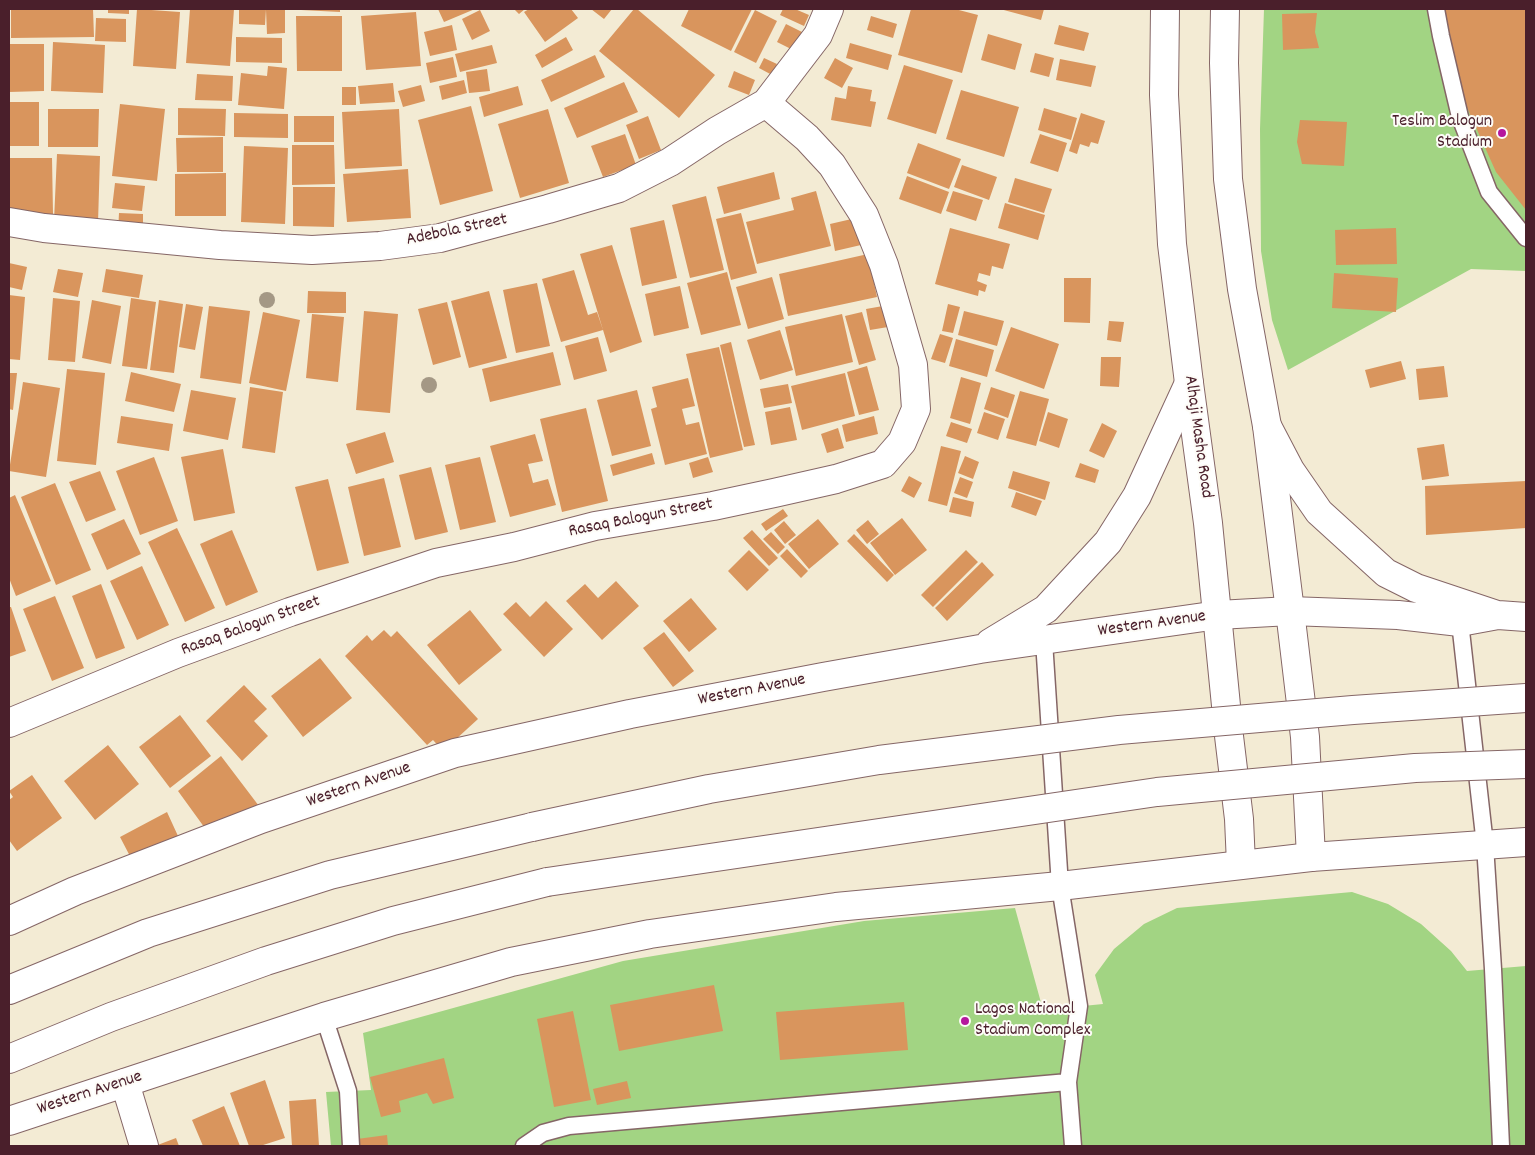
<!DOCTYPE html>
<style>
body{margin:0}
#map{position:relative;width:1535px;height:1155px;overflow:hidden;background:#f3ebd4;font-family:Dekko,sans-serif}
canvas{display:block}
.frame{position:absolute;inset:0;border:10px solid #4a1f2b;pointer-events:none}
</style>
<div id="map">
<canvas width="1535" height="1155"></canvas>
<div class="frame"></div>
</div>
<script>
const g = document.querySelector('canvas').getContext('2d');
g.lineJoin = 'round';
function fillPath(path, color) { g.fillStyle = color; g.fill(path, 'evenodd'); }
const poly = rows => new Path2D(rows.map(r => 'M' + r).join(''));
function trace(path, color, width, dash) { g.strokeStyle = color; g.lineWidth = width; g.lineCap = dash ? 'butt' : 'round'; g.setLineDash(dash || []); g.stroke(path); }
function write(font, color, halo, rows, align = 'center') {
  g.font = font + ' Dekko,sans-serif'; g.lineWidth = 4; g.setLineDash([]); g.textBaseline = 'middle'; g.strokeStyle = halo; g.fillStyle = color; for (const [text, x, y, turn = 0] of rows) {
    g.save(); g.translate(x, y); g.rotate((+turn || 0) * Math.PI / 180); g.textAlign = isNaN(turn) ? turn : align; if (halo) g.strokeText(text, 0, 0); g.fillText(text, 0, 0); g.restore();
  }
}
const green = poly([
 [1264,9,1526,9,1526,271,1471,269,1288,370,1272,320,1261,251,1260,129],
 [1352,892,1388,904,1421,924,1451,951,1467,971,1526,966,1526,1146,331,1146,326,1092,371,1090,363,1033,623,961,864,921,1015,908,1043,1010,1103,1004,1095,975,1114,949,1144,924,1177,908]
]);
const building = poly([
 [11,9,93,9,94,37,11,38],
 [108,9,129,9,129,14,108,13],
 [137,9,180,12,176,69,133,66],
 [190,9,234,9,230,66,186,63],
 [239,9,266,9,265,25,239,24],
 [301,9,340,9,340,12,301,10],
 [438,9,475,9,444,22],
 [514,9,525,9,519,14],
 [529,9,571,9,578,18,545,42,524,12],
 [591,9,612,9,604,19],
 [634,9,637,9,715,75,679,118,599,51],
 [689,9,752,9,731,51,681,26],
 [783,9,795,9,809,15,804,26,780,15],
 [911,9,955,9,978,15,962,73,898,55],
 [1000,9,1044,9,1041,20],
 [1443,9,1526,9,1526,210,1496,172,1461,94],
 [266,10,285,10,285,33,267,34],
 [480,10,490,31,472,40,462,19],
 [755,10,777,21,756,63,734,52],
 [416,12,421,66,366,70,361,16],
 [1317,13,1315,32,1319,48,1283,50,1282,14],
 [296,16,342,16,342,71,297,71],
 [871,16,897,24,893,38,867,30],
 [96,18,126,19,126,42,95,41],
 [786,24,804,33,795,51,777,42],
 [452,25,457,50,430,56,424,32],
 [1059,25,1089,33,1084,51,1054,44],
 [988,34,1022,44,1015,70,981,60],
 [236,37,282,38,282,63,236,62],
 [566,37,573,50,542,68,535,55],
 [53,42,105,45,103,93,51,91],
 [850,43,892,55,888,70,846,58],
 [9,44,44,44,44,91,9,92],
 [492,45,497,63,460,72,455,54],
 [1035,53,1054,58,1049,77,1030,72],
 [595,55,605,77,551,102,541,80],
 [453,57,457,77,430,83,426,63],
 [764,58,777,64,772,75,759,68],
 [835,58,853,68,842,88,824,78],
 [1060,59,1096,66,1091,87,1056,80],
 [904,65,953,80,936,134,887,119],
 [268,66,287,68,284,109,238,105,241,73,267,76],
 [487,69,490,91,469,93,466,72],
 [734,71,755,80,749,95,728,87],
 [197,74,233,76,232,101,195,100],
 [464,80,467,93,442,100,439,86],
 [624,82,638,112,577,138,564,108],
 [393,83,395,102,360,104,358,86],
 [421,85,425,101,403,107,398,91],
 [518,86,523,105,484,117,479,97],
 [848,86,872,90,870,101,876,102,871,127,831,120,835,97,846,99],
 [342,87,356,87,356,105,342,105],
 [961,90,1019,107,1004,157,946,139],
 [9,102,39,102,39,146,9,146],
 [120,104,165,109,157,181,112,176],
 [471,106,493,191,440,205,418,120],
 [178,108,226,109,225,136,178,135],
 [1044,108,1077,118,1071,140,1038,130],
 [48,109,99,109,98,147,48,147],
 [399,109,402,166,345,169,342,112],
 [548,109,569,183,520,198,498,124],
 [234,113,288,114,288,138,234,137],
 [1081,113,1105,121,1098,144,1091,142,1089,147,1080,144,1077,154,1069,151],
 [294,116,334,116,334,142,294,142],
 [648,116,661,150,639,159,626,125],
 [1300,120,1347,122,1344,166,1302,164,1297,142],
 [625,134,636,165,603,177,591,146],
 [1040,134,1067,143,1058,172,1030,163],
 [223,137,223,172,177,172,176,138],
 [918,143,961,159,949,189,907,173],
 [292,145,334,145,335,184,292,185],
 [244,146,288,148,285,224,241,222],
 [57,154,100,156,98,223,54,221],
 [9,158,52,158,53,214,9,214],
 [962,165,997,177,989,200,954,187],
 [408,169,411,218,347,222,343,174],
 [774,172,780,199,724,214,717,187],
 [226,173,226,216,175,216,175,174],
 [907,176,949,192,941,214,899,199],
 [1015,178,1052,189,1044,213,1008,202],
 [115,183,145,186,142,211,112,208],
 [293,187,335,187,334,227,293,226],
 [816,191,831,246,757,264,746,222,794,210,791,198],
 [953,191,983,200,976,221,946,211],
 [706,196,724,270,690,278,672,205],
 [1005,203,1045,215,1038,240,998,228],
 [119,213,143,214,143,232,118,232],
 [741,213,757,273,731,280,716,219],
 [856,218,861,245,835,251,830,224],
 [664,220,677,278,642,286,630,228],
 [950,228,1010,244,1003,269,992,266,990,276,979,273,977,281,987,285,985,292,979,290,978,296,935,284],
 [1396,228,1397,264,1336,265,1335,230],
 [612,245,642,342,610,353,580,254],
 [868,254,877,297,788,316,779,274],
 [9,263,27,267,22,290,9,287],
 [58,269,83,273,78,297,53,292],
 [106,269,143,275,139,298,102,292],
 [574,270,588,315,597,312,603,330,561,342,542,279],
 [727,272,741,325,701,335,687,283],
 [1334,273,1398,278,1396,312,1332,308],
 [772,277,784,319,748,329,736,287],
 [1064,278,1091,278,1090,323,1064,322],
 [537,283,550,346,516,353,503,290],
 [680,286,689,328,654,336,645,294],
 [308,291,346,292,346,313,307,313],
 [489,291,507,358,469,368,451,301],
 [9,295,25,297,20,360,9,359],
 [53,298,80,301,75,362,48,360],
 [131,298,156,302,147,369,122,366],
 [92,300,121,306,111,364,82,358],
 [159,300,183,304,174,373,150,370],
 [447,302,461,357,433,365,418,309],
 [186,304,203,307,195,350,179,347],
 [948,304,960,307,953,333,942,331],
 [209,306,250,311,241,384,200,378],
 [883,306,888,327,870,330,866,309],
 [364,311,398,314,390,413,356,410],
 [964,311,1004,321,997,346,958,335],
 [263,312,300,320,286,391,249,383],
 [862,312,876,360,859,365,845,316],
 [312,314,344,317,338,382,306,378],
 [842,314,853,362,796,376,785,327],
 [1109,321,1124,322,1121,342,1107,340],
 [1011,327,1059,344,1044,389,995,371],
 [780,330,793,370,760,380,747,340],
 [940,334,953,338,945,363,931,359],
 [598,337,607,371,574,380,565,346],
 [956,339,994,350,987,377,949,366],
 [731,342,755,445,744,447,720,345],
 [719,347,743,450,710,458,686,354],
 [553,352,561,385,490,402,482,369],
 [1101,357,1121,357,1119,387,1100,386],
 [1401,361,1406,379,1370,388,1365,370],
 [867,366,879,410,859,415,847,372],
 [1444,366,1448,397,1419,400,1416,369],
 [67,369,105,373,96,465,57,461],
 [131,372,181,384,174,412,125,401],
 [9,373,17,373,13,410,9,409],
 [845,373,855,416,802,430,791,386],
 [961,377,981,383,970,424,950,418],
 [688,378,695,406,682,409,686,425,699,422,707,454,665,465,651,409,657,407,652,387],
 [23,382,60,388,46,477,9,471],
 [788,384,792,403,764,408,760,389],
 [250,387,283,392,275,453,242,448],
 [991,387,1015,395,1008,418,984,409],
 [191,390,236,398,228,440,183,431],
 [637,390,651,446,612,456,597,400],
 [1020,391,1049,399,1036,446,1006,438],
 [790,407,797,440,771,445,765,412],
 [586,408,608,501,562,512,540,419],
 [984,412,1005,419,998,440,977,433],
 [1048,412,1068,419,1059,448,1039,441],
 [121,416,173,424,169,451,117,443],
 [874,416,878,434,846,442,842,425],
 [951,422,972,429,967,443,946,436],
 [1102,423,1117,431,1104,458,1089,451],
 [838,428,844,448,827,453,821,434],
 [385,432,394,462,356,474,346,444],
 [535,434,543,461,528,464,533,483,548,479,556,505,510,517,490,446],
 [1444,444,1449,476,1422,480,1417,448],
 [941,446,961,451,947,506,928,501],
 [223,449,235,513,194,521,181,457],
 [652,453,655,464,613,476,610,465],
 [965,456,979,462,973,479,958,473],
 [154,457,178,521,140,535,116,471],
 [480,457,496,522,460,530,445,465],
 [708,457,713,472,693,478,689,463],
 [1080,463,1099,470,1095,483,1075,477],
 [431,467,448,532,415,540,399,475],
 [100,471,116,510,86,522,69,482],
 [1013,471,1050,482,1045,500,1008,488],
 [909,476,922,483,914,498,901,491],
 [960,477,973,482,967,498,954,493],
 [384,478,401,547,364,556,348,487],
 [328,479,349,563,317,571,295,487],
 [1526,481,1526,528,1426,535,1425,486],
 [55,483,91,570,56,585,21,497],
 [1016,492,1042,501,1036,516,1011,507],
 [15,495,51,581,16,596,9,578,9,498],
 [953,497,974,502,971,517,949,512],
 [783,509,788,516,766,531,761,524],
 [902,518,927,550,895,575,870,543],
 [124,519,141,554,107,570,91,534],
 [818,519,839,544,809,569,788,544],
 [868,520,879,534,867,544,856,530],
 [784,521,796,535,785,544,774,530],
 [177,528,215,608,185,622,148,542],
 [232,530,258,592,226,606,200,544],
 [752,530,778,558,769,566,743,538],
 [771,532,785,547,778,554,763,539],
 [854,534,894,575,887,582,847,541],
 [787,549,808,571,801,578,780,556],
 [749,550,769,570,747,591,728,571],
 [966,550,978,562,933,607,921,595],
 [982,562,994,575,947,621,935,608],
 [142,566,169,625,137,640,110,581],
 [616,581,639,606,602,640,566,601,585,584,598,598],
 [101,584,125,648,96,659,72,596],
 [55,596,84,668,52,681,23,609],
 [691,598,717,629,689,652,663,621],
 [546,601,573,629,544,657,503,614,516,602,530,617],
 [9,607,11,607,26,651,9,657],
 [470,610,502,650,459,685,427,645],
 [384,630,391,637,397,631,478,719,443,751,433,740,427,745,345,656,367,635,372,641],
 [664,632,694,671,673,687,643,648],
 [320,658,352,698,303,737,271,696],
 [244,685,267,709,254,721,268,736,242,761,206,721],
 [180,715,211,756,170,788,139,747],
 [108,745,139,784,95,820,64,781],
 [221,756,262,810,207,831,178,791],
 [32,775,62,818,17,851,9,840,9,800,13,797,9,791],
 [167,812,178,836,132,860,120,837],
 [714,985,723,1031,619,1051,610,1005],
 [904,1002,908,1050,780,1060,776,1012],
 [573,1011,591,1100,554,1107,537,1019],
 [444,1058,454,1098,433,1104,427,1093,399,1101,401,1112,381,1117,370,1077],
 [265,1080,285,1138,260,1146,249,1146,230,1093],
 [627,1081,631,1098,597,1105,593,1089],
 [316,1099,319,1146,292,1146,289,1101],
 [224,1106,240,1146,203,1146,192,1120],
 [387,1135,388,1146,358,1146,357,1139],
 [176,1138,179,1146,155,1146]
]);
const lane = poly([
 [1436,9,1441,36,1460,117,1489,192,1526,238],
 [1460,622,1485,845,1493,969,1501,1146],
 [1044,641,1060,886,1079,1006,1068,1082,1073,1146],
 [324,1017,348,1091,351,1146],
 [524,1146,543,1133,569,1126,1068,1082]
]);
const street = poly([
 [9,222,44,228,220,245,312,250,380,246,440,238,548,209,619,188,670,162,717,131,766,103,818,35,829,9],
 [9,723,178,653,290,612,436,563,514,547,595,526,713,506,774,493,836,479,883,464,902,442,916,409,913,365,884,265,864,215,832,165,807,138,766,103],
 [125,1083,144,1146]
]);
const secondary = poly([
 [1165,9,1164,95,1172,244,1189,383,1208,523,1229,736,1239,819,1241,864],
 [1225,9,1224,63,1228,179,1242,289,1267,426,1290,611,1305,737,1311,857]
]);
const primary = poly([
 [1267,426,1290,470,1319,512,1386,573,1416,588,1497,615],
 [990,643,1046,609,1108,542,1137,496,1189,383],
 [9,921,75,891,261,819,455,753,630,714,823,677,980,649,1218,615,1290,611,1398,615,1460,622,1498,615,1526,617],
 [9,1121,324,1017,511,962,650,934,836,907,1060,886,1311,857,1526,842]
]);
const highway = poly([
 [9,990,148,933,330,875,532,827],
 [9,1059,111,1017,266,961,393,921,547,882]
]);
const highwayBridge = poly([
 [532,827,709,789,879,760,1119,730,1353,710,1526,698],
 [547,882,1157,792,1415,768,1526,764]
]);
const trees = [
 [267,300],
 [429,385]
];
const markers = [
 [1502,133,5,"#b5179e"],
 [965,1021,5,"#b5179e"]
];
const poiNames = [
 ["Teslim Balogun",1492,123],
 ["Stadium",1492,144],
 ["Lagos National",975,1011,"left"],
 ["Stadium Complex",975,1032,"left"]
];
const streetNames = [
 ["Adebola Street",457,231,-12],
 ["Alhaji Masha Road",1197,437,82],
 ["Rasaq Balogun Street",641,519,-11],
 ["Western Avenue",1152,625,-8],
 ["Rasaq Balogun Street",251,627,-20],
 ["Western Avenue",752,691,-11],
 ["Western Avenue",359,786,-19],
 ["Western Avenue",90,1094,-18]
];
fillPath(green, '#a2d483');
fillPath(building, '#d9955d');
trace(lane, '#856666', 19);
trace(street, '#856666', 30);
trace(secondary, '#856666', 30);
trace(primary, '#856666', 30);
trace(highway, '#856666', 30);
trace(lane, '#fff', 16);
trace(street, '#fff', 28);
trace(secondary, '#fff', 28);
trace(primary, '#fff', 28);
trace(highway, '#fff', 28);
trace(highwayBridge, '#856666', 30, []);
trace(highwayBridge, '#fff', 28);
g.fillStyle = '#a49885';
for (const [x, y] of trees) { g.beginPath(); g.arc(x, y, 8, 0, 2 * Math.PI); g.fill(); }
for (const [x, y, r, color] of markers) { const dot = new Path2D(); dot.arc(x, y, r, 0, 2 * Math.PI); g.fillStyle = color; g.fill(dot); trace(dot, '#fdfcf7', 2); }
write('18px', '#4a1f2b', '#fdfcf7', poiNames, 'right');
write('18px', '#4a1f2b', '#fdfcf7', streetNames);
</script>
